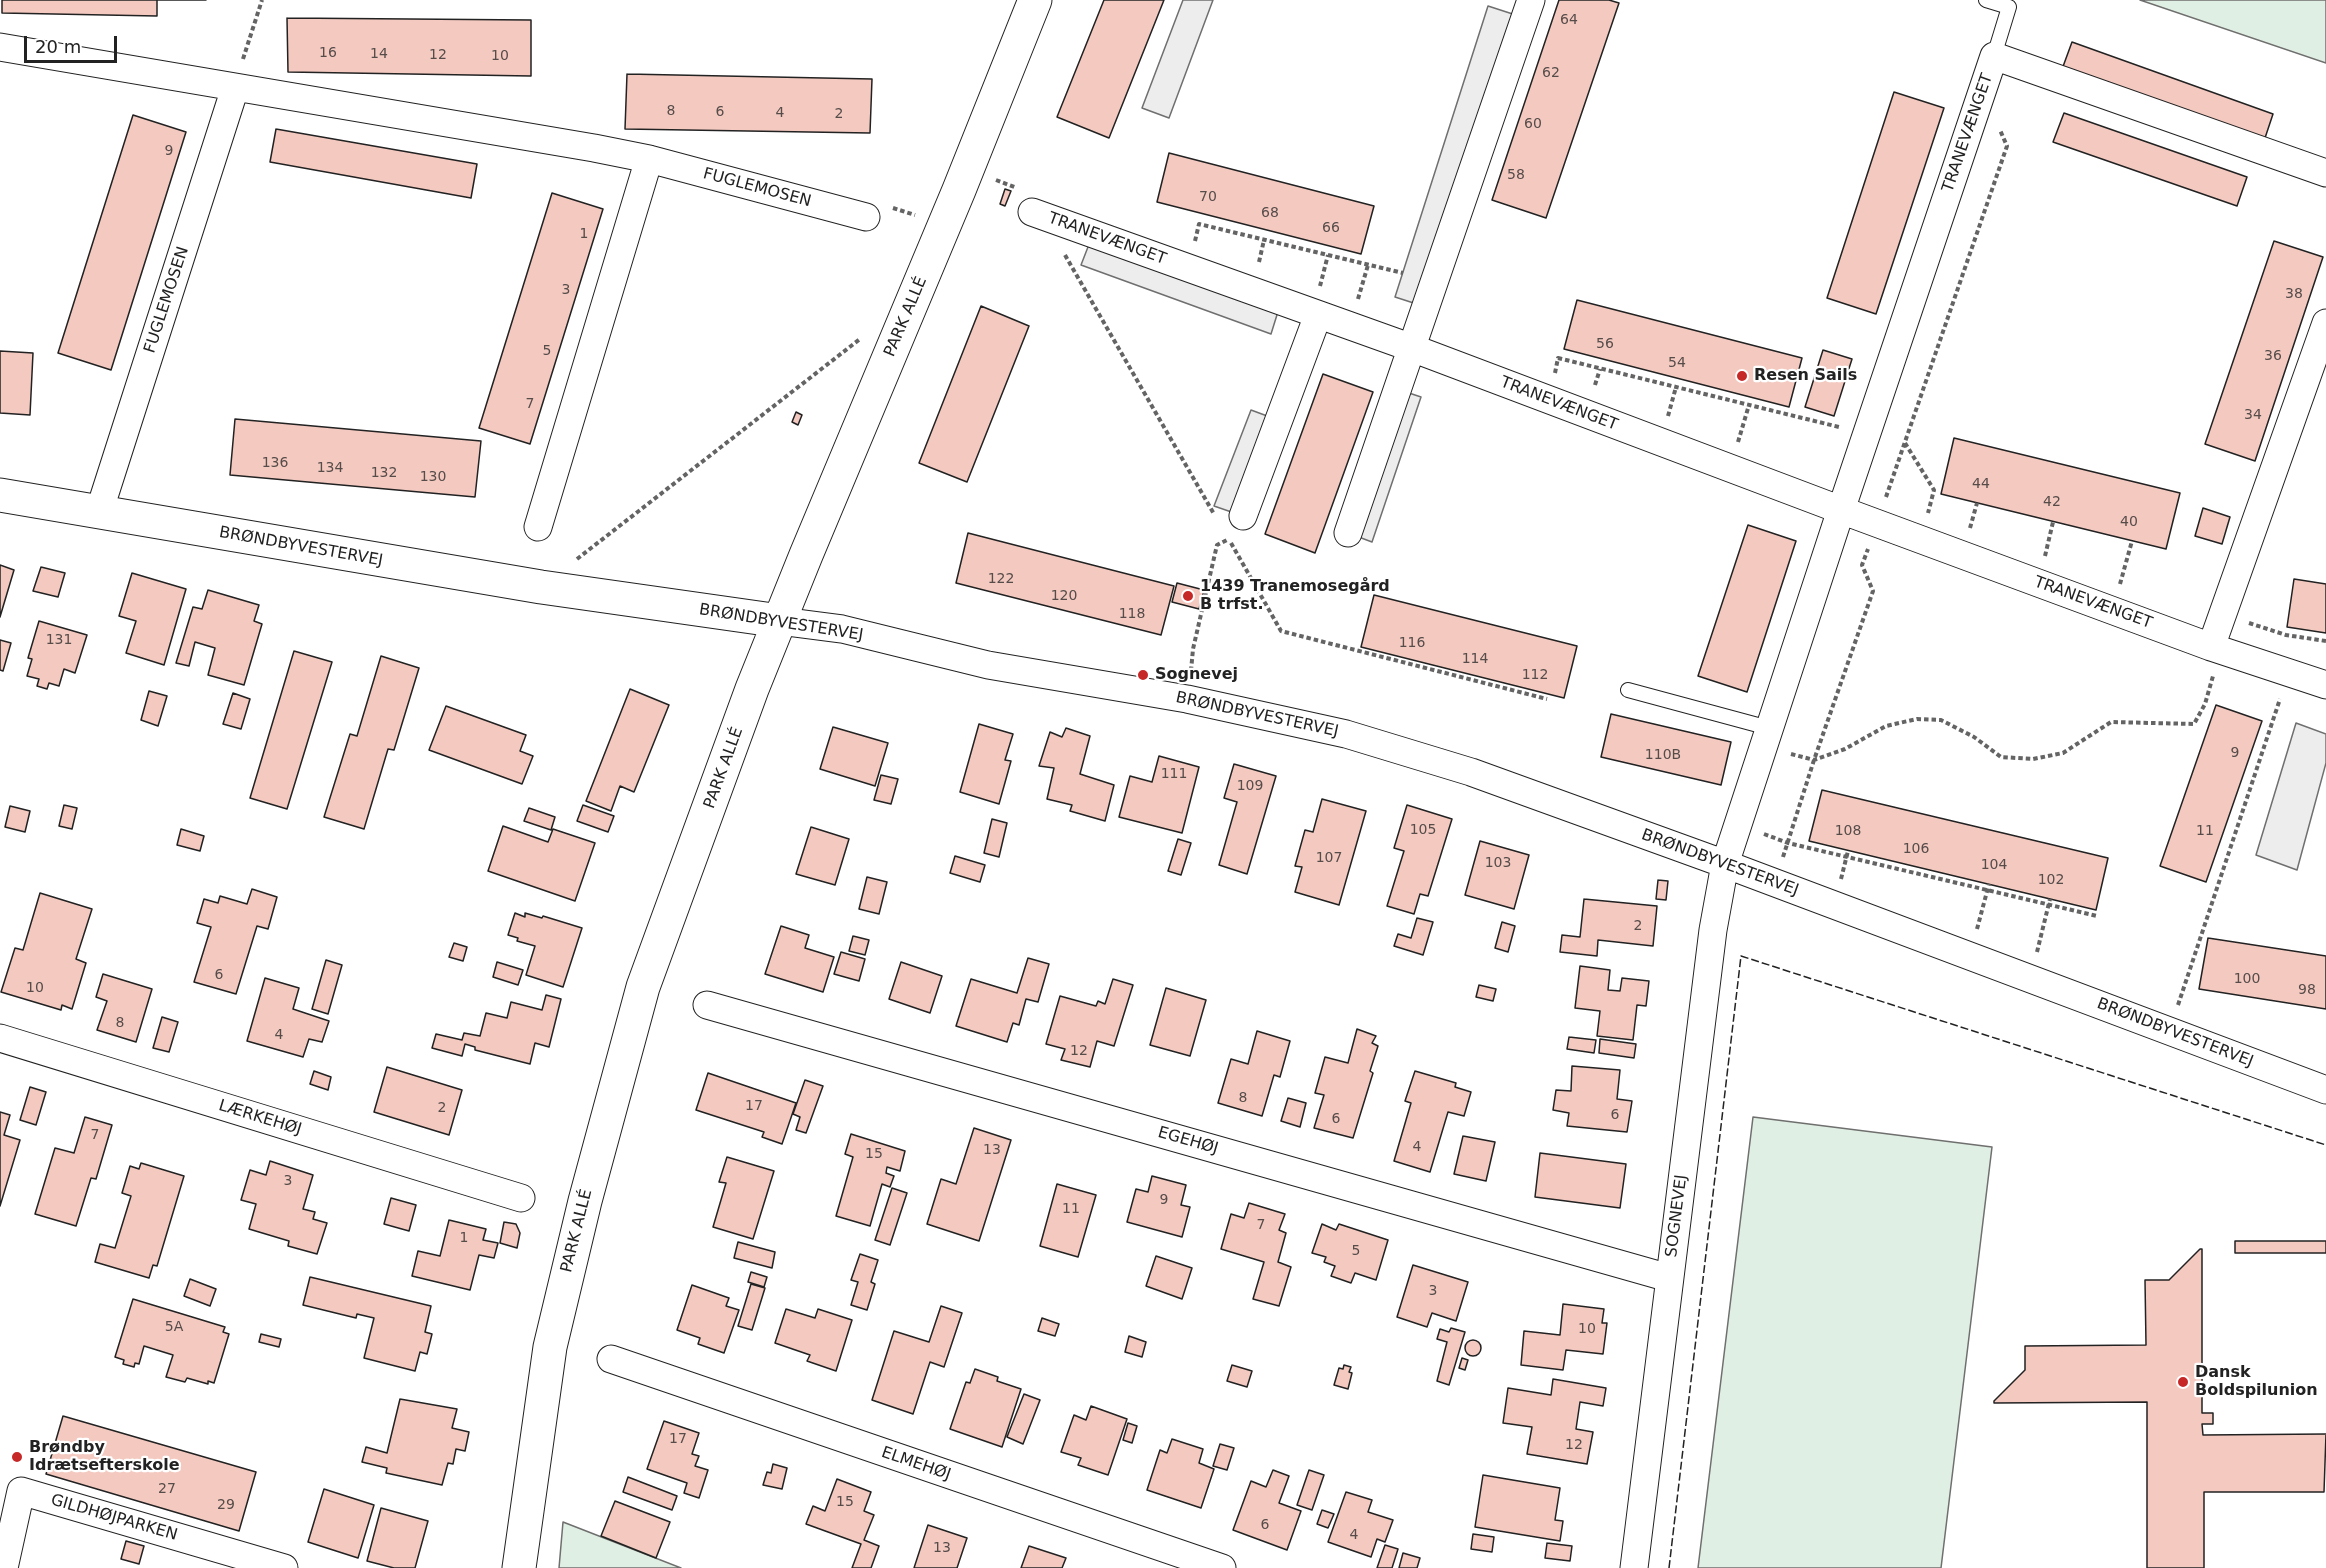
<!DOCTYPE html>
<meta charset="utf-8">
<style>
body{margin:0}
#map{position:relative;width:2326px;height:1568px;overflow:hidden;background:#fff;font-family:"DejaVu Sans",sans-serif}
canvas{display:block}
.scale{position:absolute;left:24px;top:36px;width:93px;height:27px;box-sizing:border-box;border:3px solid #222;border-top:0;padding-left:8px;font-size:18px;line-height:21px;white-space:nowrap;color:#222;-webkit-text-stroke:4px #fff;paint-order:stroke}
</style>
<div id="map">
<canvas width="2326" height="1568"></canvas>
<div class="scale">20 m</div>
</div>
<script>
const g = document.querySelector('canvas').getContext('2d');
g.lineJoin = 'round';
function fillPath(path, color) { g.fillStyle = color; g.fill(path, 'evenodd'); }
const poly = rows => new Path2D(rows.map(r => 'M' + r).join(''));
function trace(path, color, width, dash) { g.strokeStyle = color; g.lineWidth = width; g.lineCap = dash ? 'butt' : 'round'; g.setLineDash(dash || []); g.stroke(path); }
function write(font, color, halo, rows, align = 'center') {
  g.font = font + ' "DejaVu Sans",sans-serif'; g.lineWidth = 4.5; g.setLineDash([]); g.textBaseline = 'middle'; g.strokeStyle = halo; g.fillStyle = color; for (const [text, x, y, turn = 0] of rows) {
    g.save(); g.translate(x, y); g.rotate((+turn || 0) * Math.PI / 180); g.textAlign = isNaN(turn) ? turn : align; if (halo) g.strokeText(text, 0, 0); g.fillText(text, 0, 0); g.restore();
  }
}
const green = poly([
 [2140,0,2326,0,2326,63,2140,0],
 [1753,1117,1992,1147,1941,1568,1698,1568,1753,1117],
 [563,1522,681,1568,559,1568,563,1522]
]);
const parking = poly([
 [1183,0,1213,0,1169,118,1142,108,1183,0],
 [1488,6,1525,18,1426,307,1395,297,1488,6],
 [1093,234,1281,302,1271,334,1081,265,1093,234],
 [1397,389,1421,397,1372,542,1348,533,1397,389],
 [1251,410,1278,420,1243,516,1214,506,1251,410],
 [2296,723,2326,734,2326,763,2297,870,2256,855,2296,723]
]);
const building = poly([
 [2,0,206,0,157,0,157,16,2,13,2,0],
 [1104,0,1164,0,1109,138,1057,117,1104,0],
 [1559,0,1609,0,1619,3,1546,218,1492,200,1559,0],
 [287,18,531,20,531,76,288,72,287,18],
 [2072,42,2273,114,2263,144,2061,72,2072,42],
 [627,74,872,79,870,133,625,129,627,74],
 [1894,92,1944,108,1876,314,1827,298,1894,92],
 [2064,113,2247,177,2237,206,2053,142,2064,113],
 [133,115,186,132,111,370,58,353,133,115],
 [276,129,477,164,471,198,270,162,276,129],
 [1169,153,1374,206,1361,254,1157,202,1169,153],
 [1005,189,1011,191,1005,206,1000,204,1005,189],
 [552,193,603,209,530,444,479,428,552,193],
 [2274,241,2323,257,2255,461,2205,444,2274,241],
 [1577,300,1802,358,1789,407,1564,349,1577,300],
 [981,306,1029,326,967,482,919,463,981,306],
 [1823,350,1852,359,1834,416,1805,407,1823,350],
 [0,351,33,353,30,415,0,413,0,351],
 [1323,374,1373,392,1315,553,1265,534,1323,374],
 [796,412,802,415,798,425,792,422,796,412],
 [235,419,481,441,475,497,230,475,235,419],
 [1954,438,2180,493,2166,549,1941,494,1954,438],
 [2203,508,2230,517,2222,544,2195,536,2203,508],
 [1748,525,1796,541,1747,692,1698,676,1748,525],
 [968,533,1174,586,1161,635,956,583,968,533],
 [0,565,14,570,0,617,0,565],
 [41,567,65,573,58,597,33,591,41,567],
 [132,573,186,589,164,665,126,653,136,621,119,616,132,573],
 [2294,579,2326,584,2326,633,2287,627,2294,579],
 [1177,583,1204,590,1199,609,1172,602,1177,583],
 [208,590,259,605,254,621,262,624,244,685,208,675,215,648,195,642,189,666,176,663,193,607,202,609,208,590],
 [1374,595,1577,646,1564,698,1361,647,1374,595],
 [39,621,87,635,75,673,64,669,59,686,49,683,47,689,37,686,39,679,27,676,32,659,28,658,39,621],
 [0,640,11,643,3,671,0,670,0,640],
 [294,651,332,662,287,809,250,798,294,651],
 [381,656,419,668,394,750,388,749,364,829,324,817,350,734,357,736,381,656],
 [630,689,669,705,634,792,620,786,611,811,586,801,630,689],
 [149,691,167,696,158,726,141,720,149,691],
 [233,693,250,699,241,729,223,724,233,693],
 [2216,705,2262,721,2206,882,2160,866,2216,705],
 [446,706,526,735,520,751,533,756,522,784,429,750,446,706],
 [1611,714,1731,742,1721,785,1601,757,1611,714],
 [979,724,1013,734,1005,760,1011,761,999,804,960,792,979,724],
 [833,727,888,743,875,786,820,769,833,727],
 [1066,728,1090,736,1080,774,1114,785,1105,821,1070,811,1072,805,1047,799,1054,768,1039,766,1050,732,1062,737,1066,728],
 [1159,756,1199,767,1182,833,1119,817,1130,776,1152,782,1159,756],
 [1234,764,1276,776,1247,874,1219,865,1237,802,1224,798,1234,764],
 [881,775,898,779,891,804,874,800,881,775],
 [1822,790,2108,858,2096,910,1809,841,1822,790],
 [1322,799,1366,811,1339,905,1295,892,1302,867,1295,866,1305,830,1313,832,1322,799],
 [64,805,77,808,72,829,59,826,64,805],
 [583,805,614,816,608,832,577,821,583,805],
 [1407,805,1452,819,1428,896,1420,894,1414,914,1387,906,1404,851,1394,848,1407,805],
 [10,806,30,811,25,832,5,827,10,806],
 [529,808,555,817,551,830,524,821,529,808],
 [992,819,1007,823,999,857,984,853,992,819],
 [503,826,548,842,553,829,595,843,575,901,488,871,503,826],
 [811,827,849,839,835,885,796,874,811,827],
 [181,829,204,836,200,851,177,845,181,829],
 [1178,839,1191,843,1181,875,1168,871,1178,839],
 [1480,841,1529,855,1514,909,1465,895,1480,841],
 [955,856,985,865,980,882,950,873,955,856],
 [867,877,887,882,879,914,859,909,867,877],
 [1658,880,1668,881,1666,900,1656,899,1658,880],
 [252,889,277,897,268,929,257,926,236,994,194,982,211,927,197,923,204,899,218,903,220,896,247,904,252,889],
 [40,893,92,909,76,959,86,963,72,1009,62,1005,61,1010,1,992,15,948,23,950,40,893],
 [1584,899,1657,906,1653,946,1598,940,1597,956,1560,952,1562,935,1580,937,1584,899],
 [515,913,525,917,525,913,542,918,543,916,582,928,563,987,526,975,535,946,517,941,518,938,508,935,515,913],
 [1417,918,1433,922,1423,955,1394,946,1398,934,1411,938,1417,918],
 [1502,922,1515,926,1508,952,1495,948,1502,922],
 [781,926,809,935,805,948,834,957,823,992,765,974,781,926],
 [853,936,869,940,865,955,849,951,853,936],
 [2208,938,2326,956,2326,1009,2199,989,2208,938],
 [454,943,467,947,463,961,449,957,454,943],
 [841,952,865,959,859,981,834,974,841,952],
 [1028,958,1049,964,1038,1002,1026,999,1019,1025,1013,1023,1007,1042,956,1026,971,979,1017,993,1028,958],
 [326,960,342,965,328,1014,312,1009,326,960],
 [497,962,523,970,518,985,493,977,497,962],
 [901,962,942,976,930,1013,889,999,901,962],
 [1580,966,1610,970,1608,990,1620,991,1622,978,1649,981,1646,1006,1637,1005,1633,1040,1597,1036,1600,1011,1575,1008,1580,966],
 [103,974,152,989,136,1042,97,1030,107,1001,96,997,103,974],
 [265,978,299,988,293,1009,329,1021,322,1042,309,1039,303,1057,247,1041,265,978],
 [1113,979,1133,985,1114,1046,1097,1041,1090,1067,1061,1060,1065,1049,1046,1044,1060,996,1096,1006,1098,1001,1105,1004,1113,979],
 [1479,985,1496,989,1493,1001,1476,997,1479,985],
 [1166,988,1206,1000,1190,1056,1150,1045,1166,988],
 [546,995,561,999,549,1047,535,1043,530,1064,475,1050,475,1047,465,1044,462,1056,432,1048,436,1034,462,1040,464,1033,480,1036,486,1013,507,1018,511,1002,542,1010,546,995],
 [162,1017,178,1022,169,1052,153,1048,162,1017],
 [1357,1029,1376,1036,1372,1043,1378,1046,1370,1071,1373,1073,1353,1138,1314,1128,1324,1095,1315,1093,1325,1057,1348,1063,1357,1029],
 [1257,1031,1290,1041,1280,1077,1274,1075,1262,1116,1218,1103,1231,1059,1248,1064,1257,1031],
 [1569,1037,1596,1040,1594,1053,1567,1049,1569,1037],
 [1600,1039,1636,1044,1634,1058,1599,1053,1600,1039],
 [1572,1066,1620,1070,1617,1099,1632,1101,1627,1132,1567,1126,1569,1113,1553,1110,1556,1090,1571,1091,1572,1066],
 [387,1067,462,1090,449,1135,374,1112,387,1067],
 [314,1071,331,1077,328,1090,310,1084,314,1071],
 [1415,1071,1456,1083,1455,1087,1471,1092,1464,1116,1448,1112,1430,1172,1394,1161,1411,1103,1405,1101,1415,1071],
 [708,1073,796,1103,782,1144,762,1137,764,1132,696,1110,708,1073],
 [805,1080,823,1086,806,1133,796,1130,800,1117,793,1114,805,1080],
 [30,1087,46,1092,36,1125,20,1120,30,1087],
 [1288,1098,1306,1103,1300,1127,1281,1121,1288,1098],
 [0,1112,10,1115,4,1135,20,1140,0,1206,0,1112],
 [85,1117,112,1125,96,1179,91,1178,76,1226,35,1214,55,1148,74,1153,85,1117],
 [974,1128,1011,1140,979,1241,927,1224,941,1179,956,1184,974,1128],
 [851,1134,905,1151,900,1171,887,1167,886,1173,894,1176,890,1187,882,1184,870,1226,836,1216,853,1157,845,1154,851,1134],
 [1463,1136,1495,1142,1486,1181,1454,1174,1463,1136],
 [1540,1153,1626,1164,1620,1208,1535,1197,1540,1153],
 [727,1157,774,1171,753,1239,713,1227,726,1183,719,1182,727,1157],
 [270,1161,313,1175,303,1209,315,1212,313,1219,327,1223,317,1254,288,1246,289,1241,249,1229,256,1204,241,1200,250,1170,266,1175,270,1161],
 [141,1163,184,1176,157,1266,153,1265,149,1278,95,1262,100,1244,115,1248,131,1196,122,1193,130,1166,139,1169,141,1163],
 [1152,1176,1186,1185,1181,1205,1190,1207,1182,1237,1127,1222,1136,1189,1148,1192,1152,1176],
 [1057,1184,1096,1195,1078,1257,1040,1246,1057,1184],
 [892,1188,907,1193,890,1245,875,1240,892,1188],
 [391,1198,416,1205,409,1231,384,1224,391,1198],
 [1249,1203,1285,1214,1279,1230,1286,1233,1278,1262,1291,1267,1279,1306,1253,1299,1264,1262,1221,1249,1231,1214,1244,1218,1249,1203],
 [449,1220,486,1229,483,1240,498,1243,494,1258,479,1255,470,1290,412,1276,418,1251,440,1256,449,1220],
 [504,1222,516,1224,520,1233,517,1248,500,1243,504,1222],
 [1322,1224,1336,1230,1339,1224,1388,1240,1376,1280,1355,1273,1351,1283,1331,1276,1335,1266,1324,1262,1326,1257,1312,1253,1322,1224],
 [2235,1241,2326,1241,2326,1253,2235,1253,2235,1241],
 [738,1242,775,1252,772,1268,734,1258,738,1242],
 [2200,1249,2202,1249,2202,1413,2213,1413,2213,1424,2202,1424,2203,1435,2326,1434,2324,1492,2204,1492,2204,1568,2147,1568,2147,1402,1994,1403,1994,1401,2025,1370,2025,1346,2146,1345,2145,1280,2169,1280,2200,1249],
 [860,1254,878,1260,871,1282,875,1284,867,1310,851,1305,858,1282,851,1280,860,1254],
 [1156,1256,1192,1268,1182,1299,1146,1286,1156,1256],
 [1413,1265,1468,1282,1456,1321,1432,1313,1427,1327,1397,1317,1413,1265],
 [751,1272,767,1277,764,1287,748,1282,751,1272],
 [310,1277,431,1306,425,1332,432,1334,427,1354,420,1352,415,1371,364,1358,374,1318,357,1314,356,1318,303,1305,310,1277],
 [190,1279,216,1289,210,1306,184,1296,190,1279],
 [751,1284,765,1288,752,1330,738,1326,751,1284],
 [692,1285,729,1298,726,1306,739,1310,724,1353,698,1344,700,1338,677,1330,692,1285],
 [133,1299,225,1327,223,1332,229,1334,214,1383,208,1381,208,1384,187,1378,185,1382,166,1377,173,1355,144,1346,139,1364,135,1363,134,1367,123,1364,124,1360,115,1357,133,1299],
 [1563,1304,1604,1309,1602,1323,1607,1323,1603,1354,1566,1350,1563,1370,1521,1365,1524,1331,1560,1335,1563,1304],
 [941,1306,962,1313,944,1367,930,1362,913,1414,872,1400,894,1331,929,1342,941,1306],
 [786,1309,815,1318,818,1309,852,1320,836,1371,807,1361,810,1355,775,1343,786,1309],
 [1042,1318,1059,1324,1055,1336,1038,1331,1042,1318],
 [1451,1328,1465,1332,1449,1385,1437,1381,1447,1342,1437,1339,1440,1329,1449,1332,1451,1328],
 [261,1334,281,1339,279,1347,259,1342,261,1334],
 [1129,1336,1146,1342,1142,1357,1125,1352,1129,1336],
 '1465 1348a8 8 0 1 1 16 0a8 8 0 1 1-16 0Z',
 [1462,1358,1468,1360,1465,1370,1459,1368,1462,1358],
 [1232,1365,1252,1371,1247,1387,1227,1381,1232,1365],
 [1344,1365,1351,1367,1349,1372,1352,1373,1348,1389,1334,1385,1339,1368,1343,1369,1344,1365],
 [975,1369,998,1377,997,1381,1021,1389,1002,1447,950,1429,966,1382,970,1383,975,1369],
 [1553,1379,1606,1388,1603,1406,1580,1402,1576,1429,1593,1432,1587,1464,1527,1454,1532,1427,1503,1423,1508,1388,1551,1395,1553,1379],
 [1024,1394,1040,1400,1023,1444,1007,1437,1024,1394],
 [400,1399,457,1409,452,1428,469,1432,465,1451,456,1449,453,1464,448,1463,442,1485,386,1473,387,1468,362,1462,366,1447,387,1453,400,1399],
 [1091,1406,1127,1419,1108,1475,1078,1465,1081,1458,1061,1452,1074,1415,1086,1420,1091,1406],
 [63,1416,256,1472,239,1531,46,1474,63,1416],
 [664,1421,699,1433,692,1454,699,1456,695,1466,708,1470,699,1498,684,1493,687,1483,647,1469,664,1421],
 [1128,1423,1137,1426,1132,1443,1123,1440,1128,1423],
 [1172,1439,1203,1449,1199,1463,1214,1469,1201,1508,1147,1490,1160,1450,1167,1453,1172,1439],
 [1220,1444,1234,1448,1227,1470,1213,1466,1220,1444],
 [773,1464,787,1468,782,1489,763,1485,767,1472,771,1473,773,1464],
 [1273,1470,1289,1476,1279,1503,1301,1511,1287,1550,1233,1530,1251,1481,1266,1487,1273,1470],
 [1309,1470,1324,1475,1312,1510,1297,1505,1309,1470],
 [1483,1475,1560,1488,1555,1520,1563,1521,1560,1541,1475,1527,1483,1475],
 [628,1477,677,1496,672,1510,623,1492,628,1477],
 [837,1479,871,1492,864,1511,874,1515,864,1540,879,1546,871,1568,852,1568,861,1544,806,1524,813,1506,825,1511,837,1479],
 [324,1489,374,1505,358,1558,308,1542,324,1489],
 [1346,1492,1372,1500,1368,1512,1393,1520,1385,1542,1377,1539,1371,1557,1328,1542,1346,1492],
 [615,1501,670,1522,656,1558,601,1536,615,1501],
 [381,1508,428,1521,415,1568,394,1568,367,1561,381,1508],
 [1322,1510,1334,1514,1328,1528,1317,1524,1322,1510],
 [928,1525,967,1538,957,1568,914,1568,928,1525],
 [1473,1534,1494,1537,1492,1552,1471,1549,1473,1534],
 [126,1541,144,1546,139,1564,121,1559,126,1541],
 [1547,1543,1572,1546,1570,1561,1545,1558,1547,1543],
 [1385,1545,1398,1549,1392,1568,1377,1568,1385,1545],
 [1029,1546,1066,1558,1062,1568,1021,1568,1029,1546],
 [1403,1553,1420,1558,1417,1568,1399,1568,1403,1553]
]);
const path = poly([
 [243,59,262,0],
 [996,180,1017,188],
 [893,208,915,215],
 [1195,241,1199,224,1403,273],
 [1065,255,1214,514],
 [1259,262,1264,240],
 [1320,286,1328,255],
 [1358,299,1368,265],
 [1555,373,1558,358,1839,427],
 [1595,385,1600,369],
 [1668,416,1676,387],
 [1738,442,1749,405],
 [1905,443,1934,490,1928,513],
 [1886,497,2007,146,2000,130],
 [1970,528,1977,503],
 [1231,543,1281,631,1547,699],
 [2045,556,2053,522],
 [577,559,860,339],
 [2120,584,2132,541],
 [2249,623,2286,635,2326,641],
 [1191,671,1193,649,1217,545,1227,540],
 [1791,754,1814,760,1845,749,1886,726,1917,719,1941,720,1974,737,2001,757,2033,759,2063,753,2111,722,2194,724,2205,704,2213,676],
 [1764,834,1788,843,2097,916],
 [1783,857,1814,760,1873,591,1862,565,1868,549],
 [1841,879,1848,851],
 [1977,929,1989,884],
 [2037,952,2050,899],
 [2178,1005,2280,699]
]);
const lane = poly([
 [1986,0,2009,7,1994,56],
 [1628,690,1769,728]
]);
const street = poly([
 [0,47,594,148,649,159,866,217],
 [1032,212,1412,348,1841,510,2211,647,2326,685],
 [99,512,235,88],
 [1243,516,1318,315],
 [538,527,649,159],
 [1348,533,1531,0],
 [780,621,842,629,988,665,1187,699,1346,734,1471,772,1725,864,2326,1090],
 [2211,647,2326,323],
 [707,1005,1669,1278],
 [0,1038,521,1198],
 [611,1359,1222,1568],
 [4,1568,21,1491,284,1568],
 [1634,1568,1713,930,1725,864,1841,510,1994,56,2326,173]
]);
const secondary = poly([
 [0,495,541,587,780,621],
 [519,1568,550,1347,585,1201,643,987,752,689,806,555,959,190,1035,0]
]);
const fence = poly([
 [1669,1568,1741,956,2326,1145]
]);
const markers = [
 [1742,376,6,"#c62828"],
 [1188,596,6,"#c62828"],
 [1143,675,6,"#c62828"],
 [2183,1382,6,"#c62828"],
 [17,1457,6,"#c62828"]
];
const numberNames = [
 ["64",1569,20],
 ["16",328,53],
 ["14",379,54],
 ["12",438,55],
 ["10",500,56],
 ["62",1551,73],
 ["8",671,111],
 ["6",720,112],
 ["4",780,113],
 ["2",839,114],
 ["60",1533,124],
 ["9",169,151],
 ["58",1516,175],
 ["70",1208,197],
 ["68",1270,213],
 ["66",1331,228],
 ["1",584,234],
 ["3",566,290],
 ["38",2294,294],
 ["56",1605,344],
 ["5",547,351],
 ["36",2273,356],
 ["54",1677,363],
 ["7",530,404],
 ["34",2253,415],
 ["136",275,463],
 ["134",330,468],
 ["132",384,473],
 ["130",433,477],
 ["44",1981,484],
 ["42",2052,502],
 ["40",2129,522],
 ["122",1001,579],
 ["120",1064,596],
 ["118",1132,614],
 ["131",59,640],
 ["116",1412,643],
 ["114",1475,659],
 ["112",1535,675],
 ["9",2235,753],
 ["110B",1663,755],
 ["111",1174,774],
 ["109",1250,786],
 ["105",1423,830],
 ["108",1848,831],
 ["11",2205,831],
 ["106",1916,849],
 ["107",1329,858],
 ["103",1498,863],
 ["104",1994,865],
 ["102",2051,880],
 ["2",1638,926],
 ["6",219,975],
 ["100",2247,979],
 ["10",35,988],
 ["98",2307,990],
 ["8",120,1023],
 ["4",279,1035],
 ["12",1079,1051],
 ["8",1243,1098],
 ["17",754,1106],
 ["2",442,1108],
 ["6",1615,1115],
 ["6",1336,1119],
 ["7",95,1135],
 ["4",1417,1147],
 ["13",992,1150],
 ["15",874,1154],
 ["3",288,1181],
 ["9",1164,1200],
 ["11",1071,1209],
 ["7",1261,1225],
 ["1",464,1238],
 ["5",1356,1251],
 ["3",1433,1291],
 ["5A",174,1327],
 ["10",1587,1329],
 ["17",678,1439],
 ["12",1574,1445],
 ["27",167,1489],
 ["15",845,1502],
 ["29",226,1505],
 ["6",1265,1525],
 ["4",1354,1535],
 ["13",942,1548]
];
const streetNames = [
 ["TRANEVÆNGET",1968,133,-71],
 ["FUGLEMOSEN",757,188,15],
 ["TRANEVÆNGET",1107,239,20],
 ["FUGLEMOSEN",167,300,-72],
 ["PARK ALLÉ",906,317,-67],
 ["TRANEVÆNGET",1559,404,21],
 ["BRØNDBYVESTERVEJ",301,547,10],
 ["TRANEVÆNGET",2093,603,20],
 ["BRØNDBYVESTERVEJ",781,623,9],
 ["BRØNDBYVESTERVEJ",1257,715,12],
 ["PARK ALLÉ",724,768,-70],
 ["BRØNDBYVESTERVEJ",1720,863,20],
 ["BRØNDBYVESTERVEJ",2175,1033,21],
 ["LÆRKEHØJ",260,1118,17],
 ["EGEHØJ",1188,1141,16],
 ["SOGNEVEJ",1677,1216,-83],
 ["PARK ALLÉ",577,1231,-76],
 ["ELMEHØJ",916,1464,19],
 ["GILDHØJPARKEN",114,1518,16]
];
const poiNames = [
 ["Resen Sails",1754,376],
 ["1439 Tranemosegård",1200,587],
 ["B trfst.",1200,605],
 ["Sognevej",1155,675],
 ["Dansk",2195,1373],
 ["Boldspilunion",2195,1391],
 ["Brøndby",29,1448],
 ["Idrætsefterskole",29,1466]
];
fillPath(green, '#e0efe3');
trace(green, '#6f6f6f', 1.5);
fillPath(parking, '#ededed');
trace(parking, '#6f6f6f', 1.5);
fillPath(building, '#f3c9c0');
trace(building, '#222', 1.5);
trace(lane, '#222', 16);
trace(street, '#222', 29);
trace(secondary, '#222', 35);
trace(path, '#646464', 4, [4.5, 3]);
trace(lane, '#fff', 14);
trace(street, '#fff', 27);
trace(secondary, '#fff', 33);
trace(fence, '#222', 1.5, [8, 3]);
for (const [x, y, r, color] of markers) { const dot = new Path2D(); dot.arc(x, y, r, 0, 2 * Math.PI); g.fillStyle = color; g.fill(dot); trace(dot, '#fff', 2); }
write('14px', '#564c4a', null, numberNames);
write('16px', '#222', '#fff', streetNames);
write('bold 16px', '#222', '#fff', poiNames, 'left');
</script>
